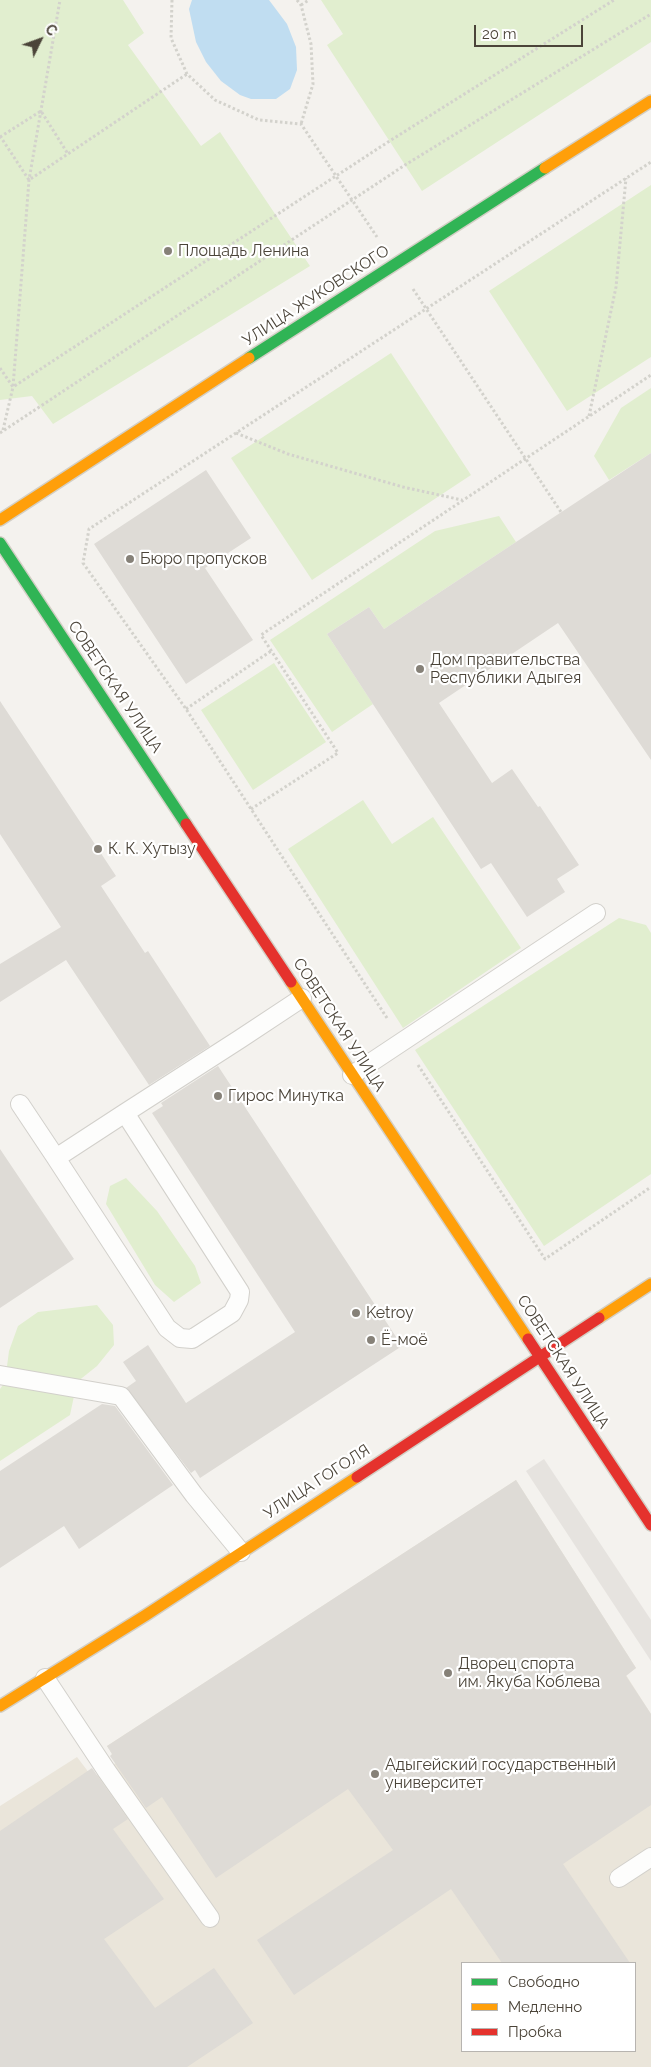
<!DOCTYPE html>
<meta charset="utf-8">
<style>
body{margin:0}
#map{position:relative;width:651px;height:2067px;overflow:hidden;background:#f4f2ee;font-family:Raleway,sans-serif}
canvas{display:block}
.legend{position:absolute;left:461px;top:1962px;width:175px;height:90px;box-sizing:border-box;background:#fff;border:1px solid #b7b4b0;margin:0;padding:6px 9px;list-style:none;font-size:15px;color:#4b4439}
.legend li{display:flex;align-items:center;gap:10px;height:25px}
.legend b{width:25px;border:1px solid #b7b4b0}
.north{position:absolute;left:15px;top:15px;width:50px;height:50px;-webkit-text-stroke:4px #fff;paint-order:stroke;rotate:48deg;font-size:14px;font-weight:700;line-height:20px;text-align:center;color:#4b4439}
.north::after{content:'';display:block;margin:auto;width:18px;height:22px;background:#4b4439;clip-path:polygon(50% 0,100% 100%,50% 72%,0 100%)}
.scale{position:absolute;left:474px;top:25px;width:109px;height:22px;box-sizing:border-box;border:2px solid #4b4439;border-top:0;padding-left:6px;font-size:15px;line-height:18px;white-space:nowrap;color:#4b4439;-webkit-text-stroke:4px #fff;paint-order:stroke}
</style>
<div id="map">
<canvas width="651" height="2067"></canvas>
<ul class="legend">
<li><b style="height:6px;background:#30b455"></b>Свободно</li>
<li><b style="height:6px;background:#ff9f0a"></b>Медленно</li>
<li><b style="height:6px;background:#e5322d"></b>Пробка</li>
</ul>
<div class="north">С</div>
<div class="scale">20 m</div>
</div>
<script>
const g = document.querySelector('canvas').getContext('2d');
g.lineJoin = 'round';
function fillPath(path, color) { g.fillStyle = color; g.fill(path, 'evenodd'); }
const poly = rows => new Path2D(rows.map(r => 'M' + r).join(''));
function trace(path, color, width, dash) { g.strokeStyle = color; g.lineWidth = width; g.lineCap = dash ? 'butt' : 'round'; g.setLineDash(dash || []); g.stroke(path); }
function write(font, color, halo, rows, align = 'center') {
  g.font = font + ' Raleway,sans-serif'; g.lineWidth = 4.5; g.setLineDash([]); g.textBaseline = 'middle'; g.strokeStyle = halo; g.fillStyle = color; for (const [text, x, y, turn = 0] of rows) {
    g.save(); g.translate(x, y); g.rotate((+turn || 0) * Math.PI / 180); g.textAlign = isNaN(turn) ? turn : align; if (halo) g.strokeText(text, 0, 0); g.fillText(text, 0, 0); g.restore();
  }
}
const education = poly([
 [516,1480,636,1668,626,1675,651,1714,651,2067,0,2067,0,1806,77,1757,93,1778,117,1762,107,1746],
 [462,1963,635,1963,635,2051,462,2051]
]);
const green = poly([
 [0,0,123,0,144,33,128,45,201,146,220,132,310,266,53,424,32,396,0,400],
 [321,0,651,0,651,42,422,191,327,45,343,34],
 [651,185,651,357,567,411,489,291],
 [391,353,471,475,312,580,231,458],
 [651,388,651,453,609,480,594,456,621,408],
 [499,516,516,542,384,629,369,607,327,634,373,704,332,732,270,640,435,531],
 [274,663,326,742,253,790,201,710],
 [363,800,392,844,433,817,521,948,403,1028,288,849],
 [619,918,646,925,651,933,651,1174,544,1246,415,1050],
 [126,1178,157,1211,195,1266,201,1283,174,1302,155,1285,106,1204,110,1186],
 [97,1305,113,1325,114,1345,97,1366,77,1382,70,1415,0,1461,0,1389,5,1382,9,1351,18,1326,38,1312]
]);
const parking = poly([
 [544,1459,651,1620,651,1661,526,1471]
]);
const water = poly([
 [192,0,269,0,287,24,296,47,297,70,290,89,276,99,251,99,240,95,221,81,206,62,196,42,189,9]
]);
const building = poly([
 [651,453,651,760,558,623,439,703,492,783,512,769,538,807,540,806,579,865,557,879,565,892,527,917,491,863,481,869,327,634,369,607,384,629],
 [206,470,251,538,205,568,253,640,186,684,94,544],
 [0,701,116,876,101,886,145,953,148,951,210,1046,149,1085,66,960,0,1002,0,964,61,927,0,834],
 [218,1066,402,1346,200,1478,195,1470,191,1473,126,1388,136,1381,123,1362,148,1345,186,1403,295,1332,152,1113,163,1106,161,1103],
 [0,1149,74,1259,0,1308],
 [102,1404,115,1406,173,1485,79,1549,64,1526,0,1568,0,1471],
 [516,1480,636,1668,626,1676,651,1714,651,1805,563,1864,630,1963,502,1963,451,1889,294,1995,257,1940,393,1850,348,1789,216,1878,162,1797,146,1808,110,1756,112,1754,107,1746],
 [92,1768,128,1819,113,1829,164,1899,104,1939,155,2008,214,1968,253,2023,187,2067,0,2067,0,1831]
]);
const path = poly([
 [172,0,171,38,187,74,215,100,259,120,301,124,377,237],
 [297,0,301,5,311,44,313,84,301,124],
 [301,5,309,0],
 [0,136,29,180,187,74],
 [0,137,41,111,68,154],
 [413,289,561,512],
 [0,368,13,387,388,142,614,0],
 [589,416,616,287,626,178],
 [3,430,13,387,29,180,60,0],
 [0,433,405,165,651,14],
 [236,433,288,454,403,487,462,500],
 [186,709,271,651],
 [251,809,338,753,261,635,651,375],
 [387,1018,186,709,83,563,89,529,651,162],
 [418,1065,545,1259,651,1187]
]);
const lane = poly([
 [352,1075,596,913],
 [20,1104,56,1158],
 [125,1113,240,1292,239,1300,232,1313,192,1339,180,1338,167,1328,56,1158,125,1113,240,1039,302,998],
 [0,1375,121,1396,194,1495,241,1552],
 [45,1678,106,1770,210,1918],
 [619,1878,651,1857]
]);
const fast = poly([
 [249,358,545,168],
 [0,543,186,824]
]);
const slow = poly([
 [545,168,651,101],
 [0,520,249,358],
 [291,982,528,1339],
 [599,1318,651,1284],
 [0,1706,146,1615,357,1477]
]);
const jam = poly([
 [186,824,291,982],
 [528,1339,651,1525],
 [357,1477,599,1318]
]);
const markers = [
 [168,251,5,"#868178"],
 [130,559,5,"#868178"],
 [420,669,5,"#868178"],
 [98,849,5,"#868178"],
 [218,1096,5,"#868178"],
 [356,1313,5,"#868178"],
 [371,1340,5,"#868178"],
 [448,1673,5,"#868178"],
 [375,1774,5,"#868178"]
];
const poiNames = [
 ["Площадь Ленина",178,251],
 ["Бюро пропусков",140,559],
 ["Дом правительства",430,660],
 ["Республики Адыгея",430,678],
 ["К. К. Хутызу",108,849],
 ["Гирос Минутка",228,1096],
 ["Ketroy",366,1313],
 ["Ё-моё",381,1340],
 ["Дворец спорта",458,1664],
 ["им. Якуба Коблева",458,1682],
 ["Адыгейский государственный",385,1765],
 ["университет",385,1783]
];
const streetNames = [
 ["УЛИЦА ЖУКОВСКОГО",316,296,-33],
 ["СОВЕТСКАЯ УЛИЦА",115,687,56],
 ["СОВЕТСКАЯ УЛИЦА",339,1025,57],
 ["СОВЕТСКАЯ УЛИЦА",563,1362,57],
 ["УЛИЦА ГОГОЛЯ",317,1482,-33]
];
fillPath(education, '#eae5da');
fillPath(green, '#e1eecf');
fillPath(parking, '#e6e3df');
fillPath(water, '#c0ddf1');
fillPath(building, '#dedbd6');
trace(lane, '#d2d0cb', 20);
trace(fast, '#d3cfc5', 14);
trace(slow, '#d3cfc5', 14);
trace(jam, '#d3cfc5', 14);
trace(path, '#d3d2cc', 3, [2.5, 2.5]);
trace(lane, '#fdfdfc', 18);
trace(fast, '#30b455', 11);
trace(slow, '#ff9f0a', 11);
trace(jam, '#e5322d', 11);
for (const [x, y, r, color] of markers) { const dot = new Path2D(); dot.arc(x, y, r, 0, 2 * Math.PI); g.fillStyle = color; g.fill(dot); trace(dot, '#fff', 2); }
write('16px', '#4b4439', '#fff', poiNames, 'left');
write('16px', '#4b4439', '#fff', streetNames);
</script>
